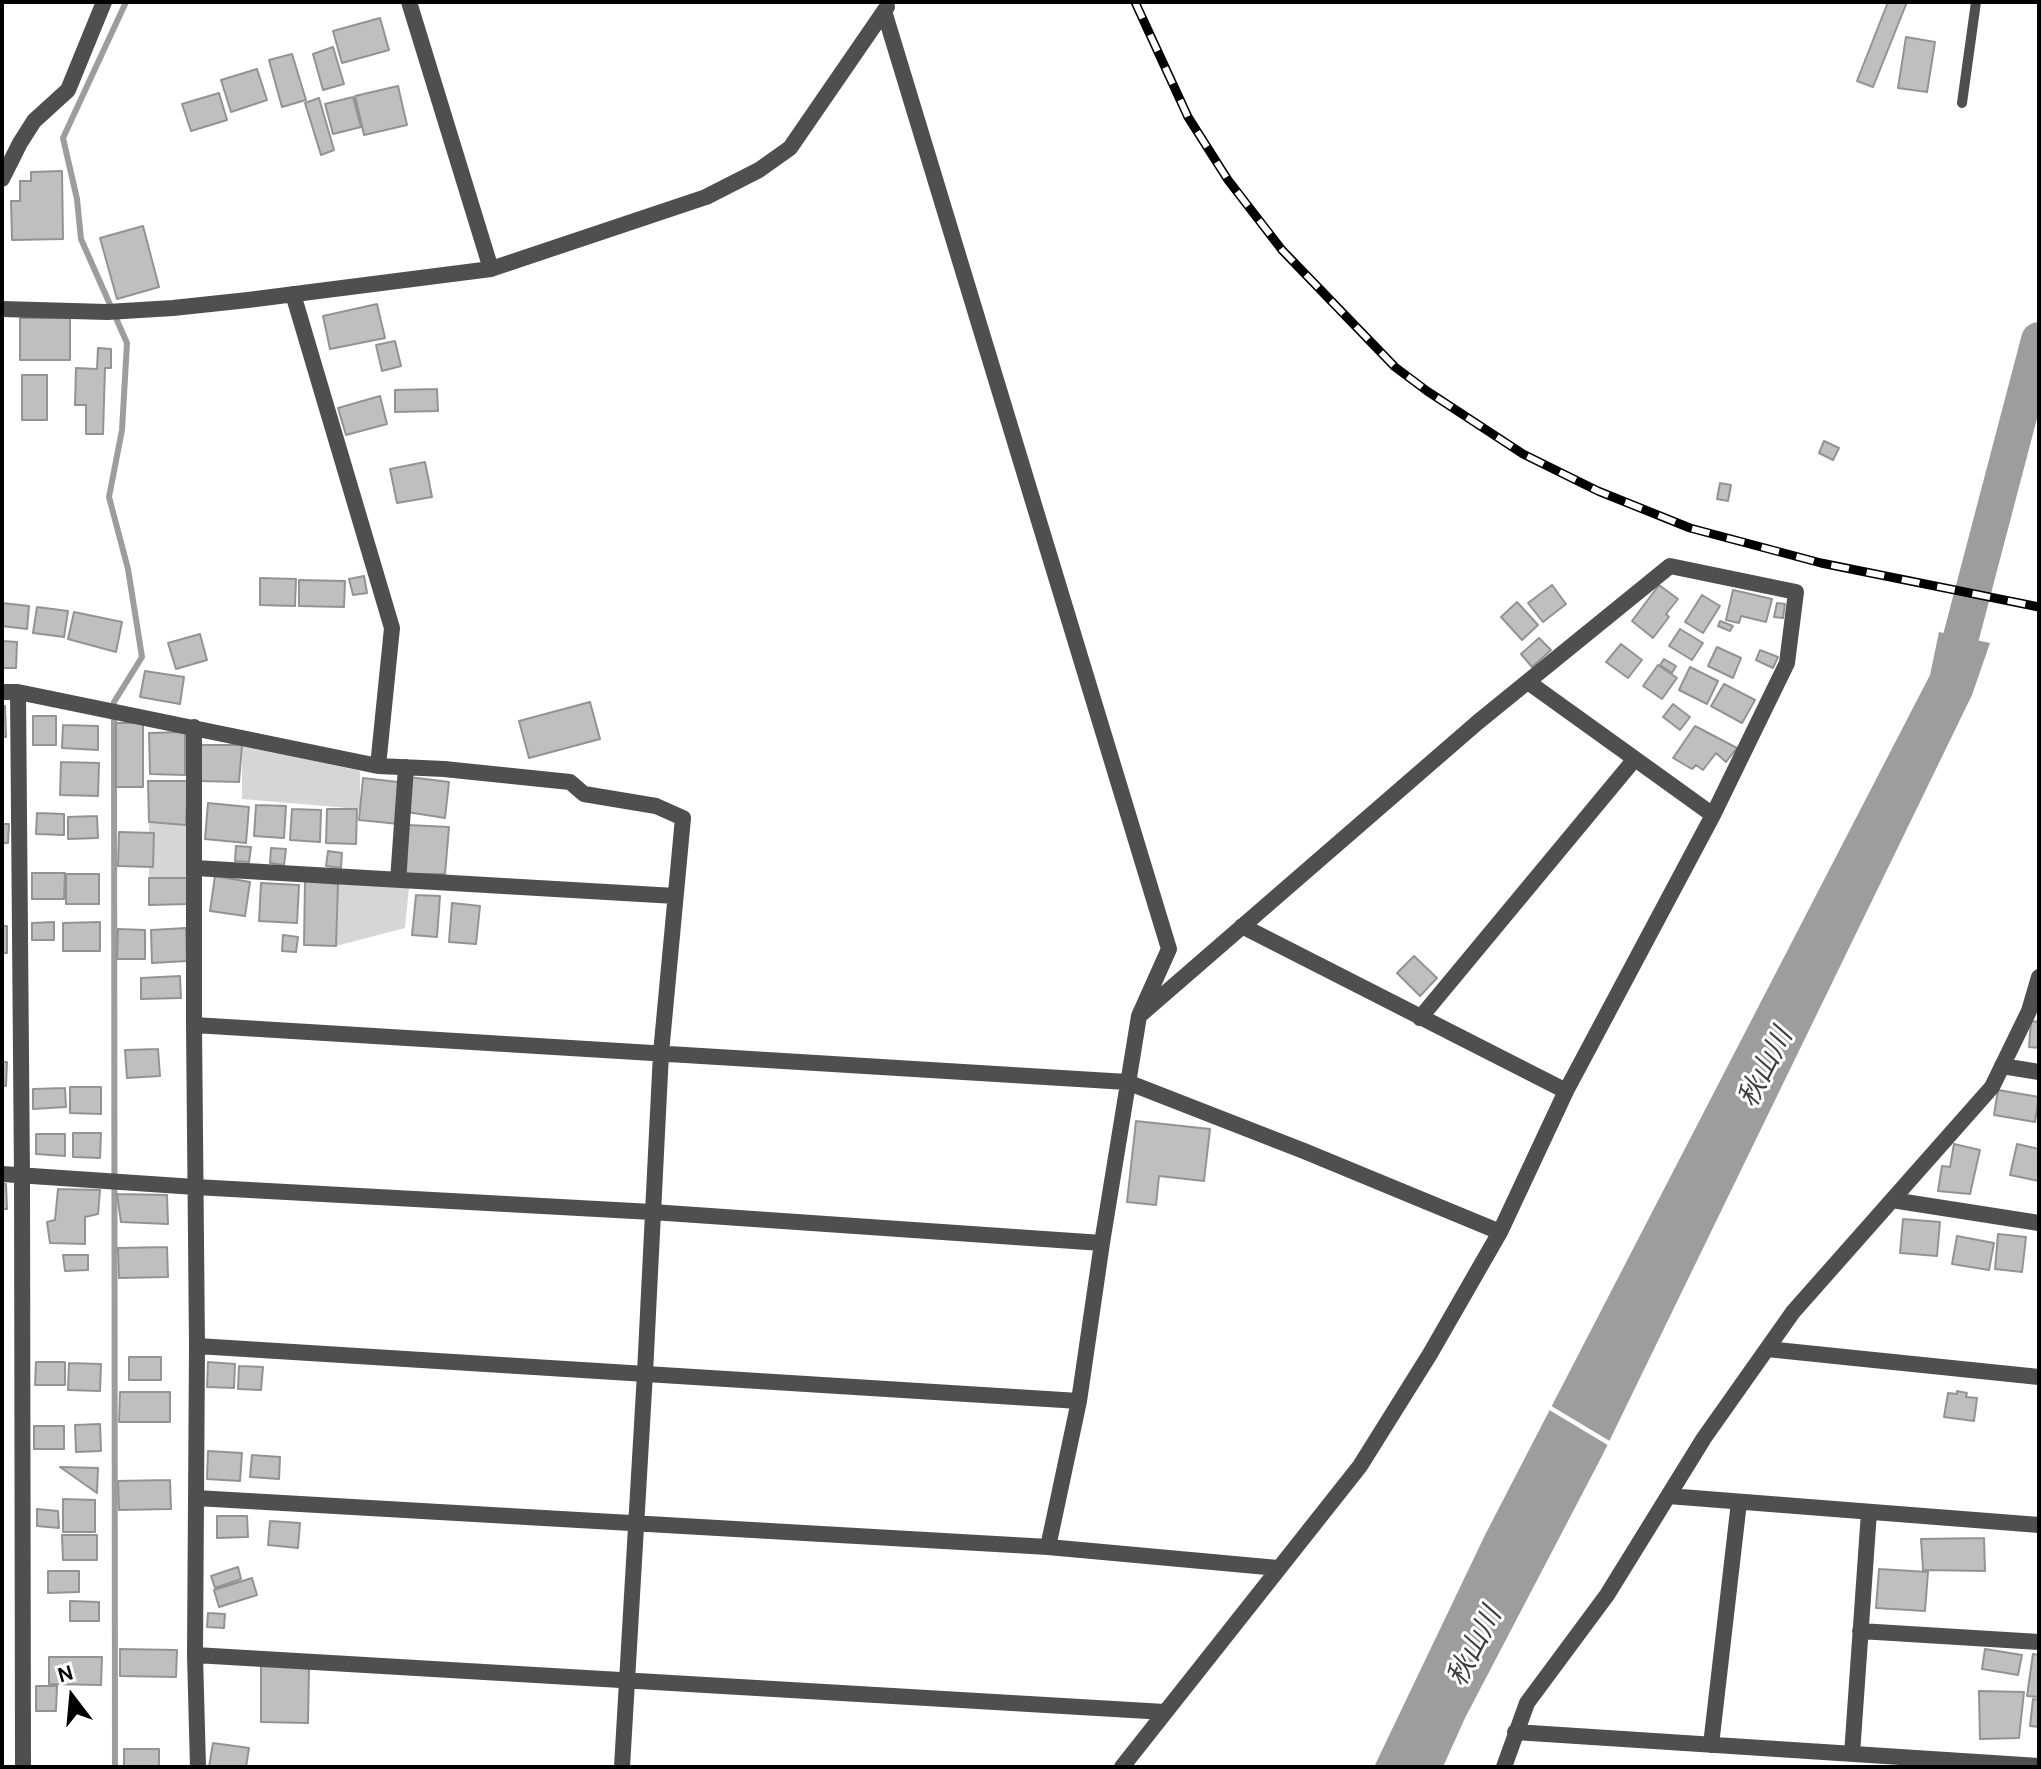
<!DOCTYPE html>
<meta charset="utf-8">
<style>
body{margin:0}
#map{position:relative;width:2041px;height:1769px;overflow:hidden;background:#fff;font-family:Karla,sans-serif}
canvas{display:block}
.frame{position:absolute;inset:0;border:4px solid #000;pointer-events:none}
.north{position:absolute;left:32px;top:1657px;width:80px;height:80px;-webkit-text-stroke:6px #fff;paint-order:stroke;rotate:344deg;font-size:22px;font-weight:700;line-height:32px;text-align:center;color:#000}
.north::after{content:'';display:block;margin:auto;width:28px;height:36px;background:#000;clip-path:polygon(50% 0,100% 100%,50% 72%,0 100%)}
</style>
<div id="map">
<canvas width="2041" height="1769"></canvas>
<div class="frame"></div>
<div class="north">N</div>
</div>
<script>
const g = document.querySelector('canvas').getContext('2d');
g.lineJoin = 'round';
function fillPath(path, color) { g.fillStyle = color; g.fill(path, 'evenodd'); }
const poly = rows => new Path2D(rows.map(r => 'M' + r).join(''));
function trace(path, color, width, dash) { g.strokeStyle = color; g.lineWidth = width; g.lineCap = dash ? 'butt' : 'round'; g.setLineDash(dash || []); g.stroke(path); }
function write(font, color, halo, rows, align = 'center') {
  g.font = font + ' Karla,"Noto Sans JP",sans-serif'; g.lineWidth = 6; g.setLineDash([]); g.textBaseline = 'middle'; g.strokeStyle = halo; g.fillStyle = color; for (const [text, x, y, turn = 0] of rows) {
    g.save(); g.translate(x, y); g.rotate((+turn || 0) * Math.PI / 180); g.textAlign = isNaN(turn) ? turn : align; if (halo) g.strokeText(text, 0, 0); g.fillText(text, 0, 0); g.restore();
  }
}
const green = poly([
 [242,745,360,771,360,809,242,799],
 [149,823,186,825,188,878,149,878],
 [338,884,409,887,405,928,336,946]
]);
const water = poly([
 [1939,632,1990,643,1972,695,1602,1456,1465,1718,1443,1767,1374,1767,1485,1535,1930,675]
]);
const pier = poly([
 [1548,1404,1613,1443,1611,1447,1546,1408]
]);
const stream = poly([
 [115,1767,114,702,142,657,128,569,109,497,122,430,127,343,81,239,77,199,63,138,126,2]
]);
const river = poly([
 [1953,683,1961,637,2039,340]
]);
const building = poly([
 [1888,2,1907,2,1873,87,1857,81,1888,2],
 [380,18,389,50,342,63,333,31,380,18],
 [1906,37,1935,42,1927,92,1898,88,1906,37],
 [333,47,344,84,323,90,313,54,333,47],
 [292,54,306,100,282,107,269,60,292,54],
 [257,69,267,100,231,112,221,80,257,69],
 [398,86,407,125,364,135,355,96,398,86],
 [219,93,227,120,191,131,182,104,219,93],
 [353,97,361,127,333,134,325,104,353,97],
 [319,98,334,150,321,155,305,103,319,98],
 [62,171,63,239,12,240,11,201,20,201,20,181,31,181,31,172,62,171],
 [143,226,159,287,117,299,100,238,143,226],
 [377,304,385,338,330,349,323,316,377,304],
 [20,318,70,318,70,360,20,360,20,318],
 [395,341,401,366,382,371,376,345,395,341],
 [98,348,111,349,111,368,105,368,103,434,86,434,86,405,75,405,76,368,97,369,98,348],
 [22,375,47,375,47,420,22,420,22,375],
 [437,389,438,411,395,412,395,390,437,389],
 [380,396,387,424,346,435,338,408,380,396],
 [1824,441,1839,448,1833,460,1819,453,1824,441],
 [425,462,432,497,397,503,390,469,425,462],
 [1720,483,1731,485,1728,501,1717,499,1720,483],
 [364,576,367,593,353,595,349,579,364,576],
 [260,578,296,579,295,606,260,605,260,578],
 [299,580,345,581,344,607,299,606,299,580],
 [1552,585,1566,604,1543,622,1528,603,1552,585],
 [1659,585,1678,599,1666,614,1669,617,1653,638,1632,621,1659,585],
 [1733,590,1772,599,1766,622,1741,616,1739,623,1726,620,1733,590],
 [1702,595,1720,606,1703,633,1685,622,1702,595],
 [1517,602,1538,625,1522,640,1501,617,1517,602],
 [2,603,29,606,27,629,2,626,2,603],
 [1777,603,1785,604,1783,618,1774,617,1777,603],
 [37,607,68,611,64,637,33,633,37,607],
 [74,612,122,622,116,652,68,639,74,612],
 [1720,621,1733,626,1730,631,1718,626,1720,621],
 [1680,629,1703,643,1692,660,1669,646,1680,629],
 [200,634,207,660,176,669,168,643,200,634],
 [1539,638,1551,650,1532,667,1521,654,1539,638],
 [2,641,17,642,16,668,2,668,2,641],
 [1621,644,1642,660,1628,678,1606,662,1621,644],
 [1717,647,1741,658,1733,678,1708,666,1717,647],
 [1760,650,1778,657,1773,668,1756,660,1760,650],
 [1664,659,1676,666,1672,673,1660,665,1664,659],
 [1658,665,1677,678,1662,699,1643,686,1658,665],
 [1690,667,1718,681,1707,704,1679,690,1690,667],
 [145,671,184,677,180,704,140,697,145,671],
 [1724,684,1755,700,1742,723,1711,706,1724,684],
 [590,702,600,739,529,758,519,721,590,702],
 [1673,704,1690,717,1680,730,1663,717,1673,704],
 [2,706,5,706,6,737,2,737,2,706],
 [33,716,56,716,56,745,33,745,33,716],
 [116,723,143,723,143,787,116,787,116,723],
 [63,725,98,726,98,750,62,748,63,725],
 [1695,726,1737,748,1726,762,1716,753,1703,770,1696,765,1692,769,1673,758,1695,726],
 [185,732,185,775,150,774,149,733,185,732],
 [201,745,242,745,239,782,199,781,201,745],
 [61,762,99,763,98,796,60,795,61,762],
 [409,777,449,782,445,818,407,812,409,777],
 [363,778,398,782,399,824,359,820,363,778],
 [148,781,188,781,186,825,149,822,148,781],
 [208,803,249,807,246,843,205,839,208,803],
 [256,805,286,806,284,838,254,836,256,805],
 [292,809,321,810,320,842,290,840,292,809],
 [327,809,357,809,356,844,326,843,327,809],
 [37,813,64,814,64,835,36,834,37,813],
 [97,816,98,838,68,839,68,817,97,816],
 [2,824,9,824,8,843,2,843,2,824],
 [408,825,449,827,445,874,406,874,408,825],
 [119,832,154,833,153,867,118,866,119,832],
 [236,846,251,847,249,862,235,861,236,846],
 [271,848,286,849,284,865,270,863,271,848],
 [328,851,342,853,341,868,326,866,328,851],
 [32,873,65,873,64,899,32,899,32,873],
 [66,874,99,874,99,904,66,904,66,874],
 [215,876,250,882,245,916,210,911,215,876],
 [149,878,188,878,189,904,149,905,149,878],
 [305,881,338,884,336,946,304,945,305,881],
 [261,883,299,885,297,923,259,921,261,883],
 [416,895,440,896,437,937,412,935,416,895],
 [452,903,480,906,476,944,449,942,452,903],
 [54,922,54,940,32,940,32,923,54,922],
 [100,922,100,951,63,951,63,923,100,922],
 [2,926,7,926,7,953,2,953,2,926],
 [186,928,187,961,152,963,151,930,186,928],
 [118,929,145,930,145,959,117,959,118,929],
 [283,935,298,937,296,952,282,951,283,935],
 [1414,956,1437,978,1420,996,1397,973,1414,956],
 [180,976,181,998,141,999,141,978,180,976],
 [2031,1021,2039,1022,2039,1048,2029,1047,2031,1021],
 [158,1049,160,1076,127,1078,125,1050,158,1049],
 [2,1062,7,1062,6,1086,2,1086,2,1062],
 [70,1087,101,1087,101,1114,70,1113,70,1087],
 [65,1088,66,1107,33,1109,33,1089,65,1088],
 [1998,1090,2039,1097,2035,1122,1994,1115,1998,1090],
 [1136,1121,1210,1129,1204,1181,1159,1176,1156,1205,1127,1202,1136,1121],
 [73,1133,101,1133,100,1158,73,1157,73,1133],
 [36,1134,65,1134,65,1156,36,1154,36,1134],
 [1954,1144,1980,1150,1970,1194,1938,1191,1942,1166,1950,1167,1954,1144],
 [2017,1144,2039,1149,2039,1181,2010,1175,2017,1144],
 [2,1184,6,1184,7,1209,2,1209,2,1184],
 [58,1189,100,1190,98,1214,85,1217,85,1244,50,1243,47,1222,55,1220,58,1189],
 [117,1194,167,1195,168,1224,121,1222,117,1194],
 [1903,1219,1940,1222,1937,1256,1900,1253,1903,1219],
 [1998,1234,2026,1237,2022,1272,1995,1269,1998,1234],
 [1957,1236,1994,1243,1989,1270,1952,1264,1957,1236],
 [167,1247,168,1277,119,1278,118,1248,167,1247],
 [63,1255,88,1255,88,1270,65,1271,63,1255],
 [129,1357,161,1357,161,1380,129,1380,129,1357],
 [36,1362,65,1362,65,1385,35,1385,36,1362],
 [208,1362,235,1364,234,1388,207,1387,208,1362],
 [69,1363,101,1364,100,1391,68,1390,69,1363],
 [239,1366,263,1367,261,1390,238,1389,239,1366],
 [1957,1391,1967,1393,1966,1397,1977,1398,1974,1421,1944,1417,1948,1393,1957,1394,1957,1391],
 [120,1392,170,1392,170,1422,119,1422,120,1392],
 [100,1424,101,1451,76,1452,75,1425,100,1424],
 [34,1426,64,1426,64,1449,34,1449,34,1426],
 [208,1451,242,1453,240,1481,207,1479,208,1451],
 [252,1455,280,1457,279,1479,250,1477,252,1455],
 [60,1467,98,1468,97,1493,60,1467],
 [170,1480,171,1509,119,1510,118,1481,170,1480],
 [63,1499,95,1500,95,1532,63,1532,63,1499],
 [37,1509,58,1511,59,1528,37,1526,37,1509],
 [217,1516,247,1516,248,1537,217,1538,217,1516],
 [270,1521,300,1523,298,1548,268,1545,270,1521],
 [62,1535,97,1535,97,1560,63,1560,62,1535],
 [1984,1538,1985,1571,1923,1570,1921,1539,1984,1538],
 [238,1567,241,1579,215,1588,211,1576,238,1567],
 [1879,1569,1928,1572,1925,1611,1876,1608,1879,1569],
 [48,1571,79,1571,79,1592,48,1593,48,1571],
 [252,1578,257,1595,219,1607,214,1590,252,1578],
 [70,1601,99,1602,99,1621,70,1621,70,1601],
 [208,1613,225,1614,224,1628,207,1627,208,1613],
 [120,1649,177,1650,176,1677,120,1676,120,1649],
 [1985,1649,2022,1655,2018,1675,1982,1669,1985,1649],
 [2033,1654,2039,1655,2039,1697,2027,1696,2033,1654],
 [49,1657,102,1657,101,1685,49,1684,49,1657],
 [261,1666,309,1667,308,1723,261,1722,261,1666],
 [36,1686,57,1686,56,1711,36,1711,36,1686],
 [1979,1691,2024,1692,2019,1738,1980,1739,1979,1691],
 [2033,1699,2039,1700,2039,1727,2030,1726,2033,1699],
 [213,1743,249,1748,246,1767,209,1767,213,1743],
 [124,1749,159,1749,159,1767,124,1767,124,1749]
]);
const service = poly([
 [1962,103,1976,2]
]);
const minor = poly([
 [409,2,491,269],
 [884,11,1169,949,1139,1016,1102,1243,1079,1401,1048,1547],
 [2,179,20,143,34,121,68,90,104,2],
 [293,294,392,628,378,766],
 [2,309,107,312,173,308,248,300,491,269,706,197,759,170,790,148,887,7],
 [1528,682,1713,815],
 [2,692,18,692,378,766,444,769,570,782,584,794,656,806,683,818,661,1053,645,1373,622,1767],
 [18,692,22,1176,23,1767],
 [194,727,194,1025,197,1346,195,1655,198,1767],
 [195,868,675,896],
 [398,880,406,767],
 [1242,926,1566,1091],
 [1420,1018,1634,760],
 [194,1025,1127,1082,1304,1151,1500,1232],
 [2002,1066,2039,1072],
 [2,1174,195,1187,652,1212,1102,1243],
 [1892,1200,2039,1223],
 [197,1346,1079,1401],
 [1767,1349,2039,1377],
 [1668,1496,2039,1525],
 [196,1498,1048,1547,1278,1568],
 [1860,1631,2039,1642],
 [195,1655,1165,1712],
 [1515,1732,2039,1766],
 [1711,1745,1739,1502],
 [1852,1754,1869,1512],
 [1122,1767,1360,1466,1430,1354,1500,1232,1566,1091,1713,815,1787,663,1796,592,1670,566,1478,722,1139,1016],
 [1504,1767,1527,1703,1607,1595,1704,1438,1793,1312,1992,1087,2029,1011,2039,977]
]);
const rail = poly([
 [1135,2,1188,117,1228,180,1282,250,1395,367,1427,391,1523,454,1598,491,1690,528,1821,563,2039,607]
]);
const waterNames = [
 ["秋山川",1766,1068,-63],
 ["秋山川",1475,1647,-63]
];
fillPath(green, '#d6d6d6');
fillPath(water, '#9d9d9d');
fillPath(pier, '#fff');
trace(stream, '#9d9d9d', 6);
trace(river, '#9d9d9d', 36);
fillPath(building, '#bfbfbf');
trace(building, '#939393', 2);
trace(service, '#4f4f4f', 10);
trace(minor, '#4f4f4f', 16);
trace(rail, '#000', 9);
trace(rail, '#fff', 6, [18]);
write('italic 28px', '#3e3e3e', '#fff', waterNames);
</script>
